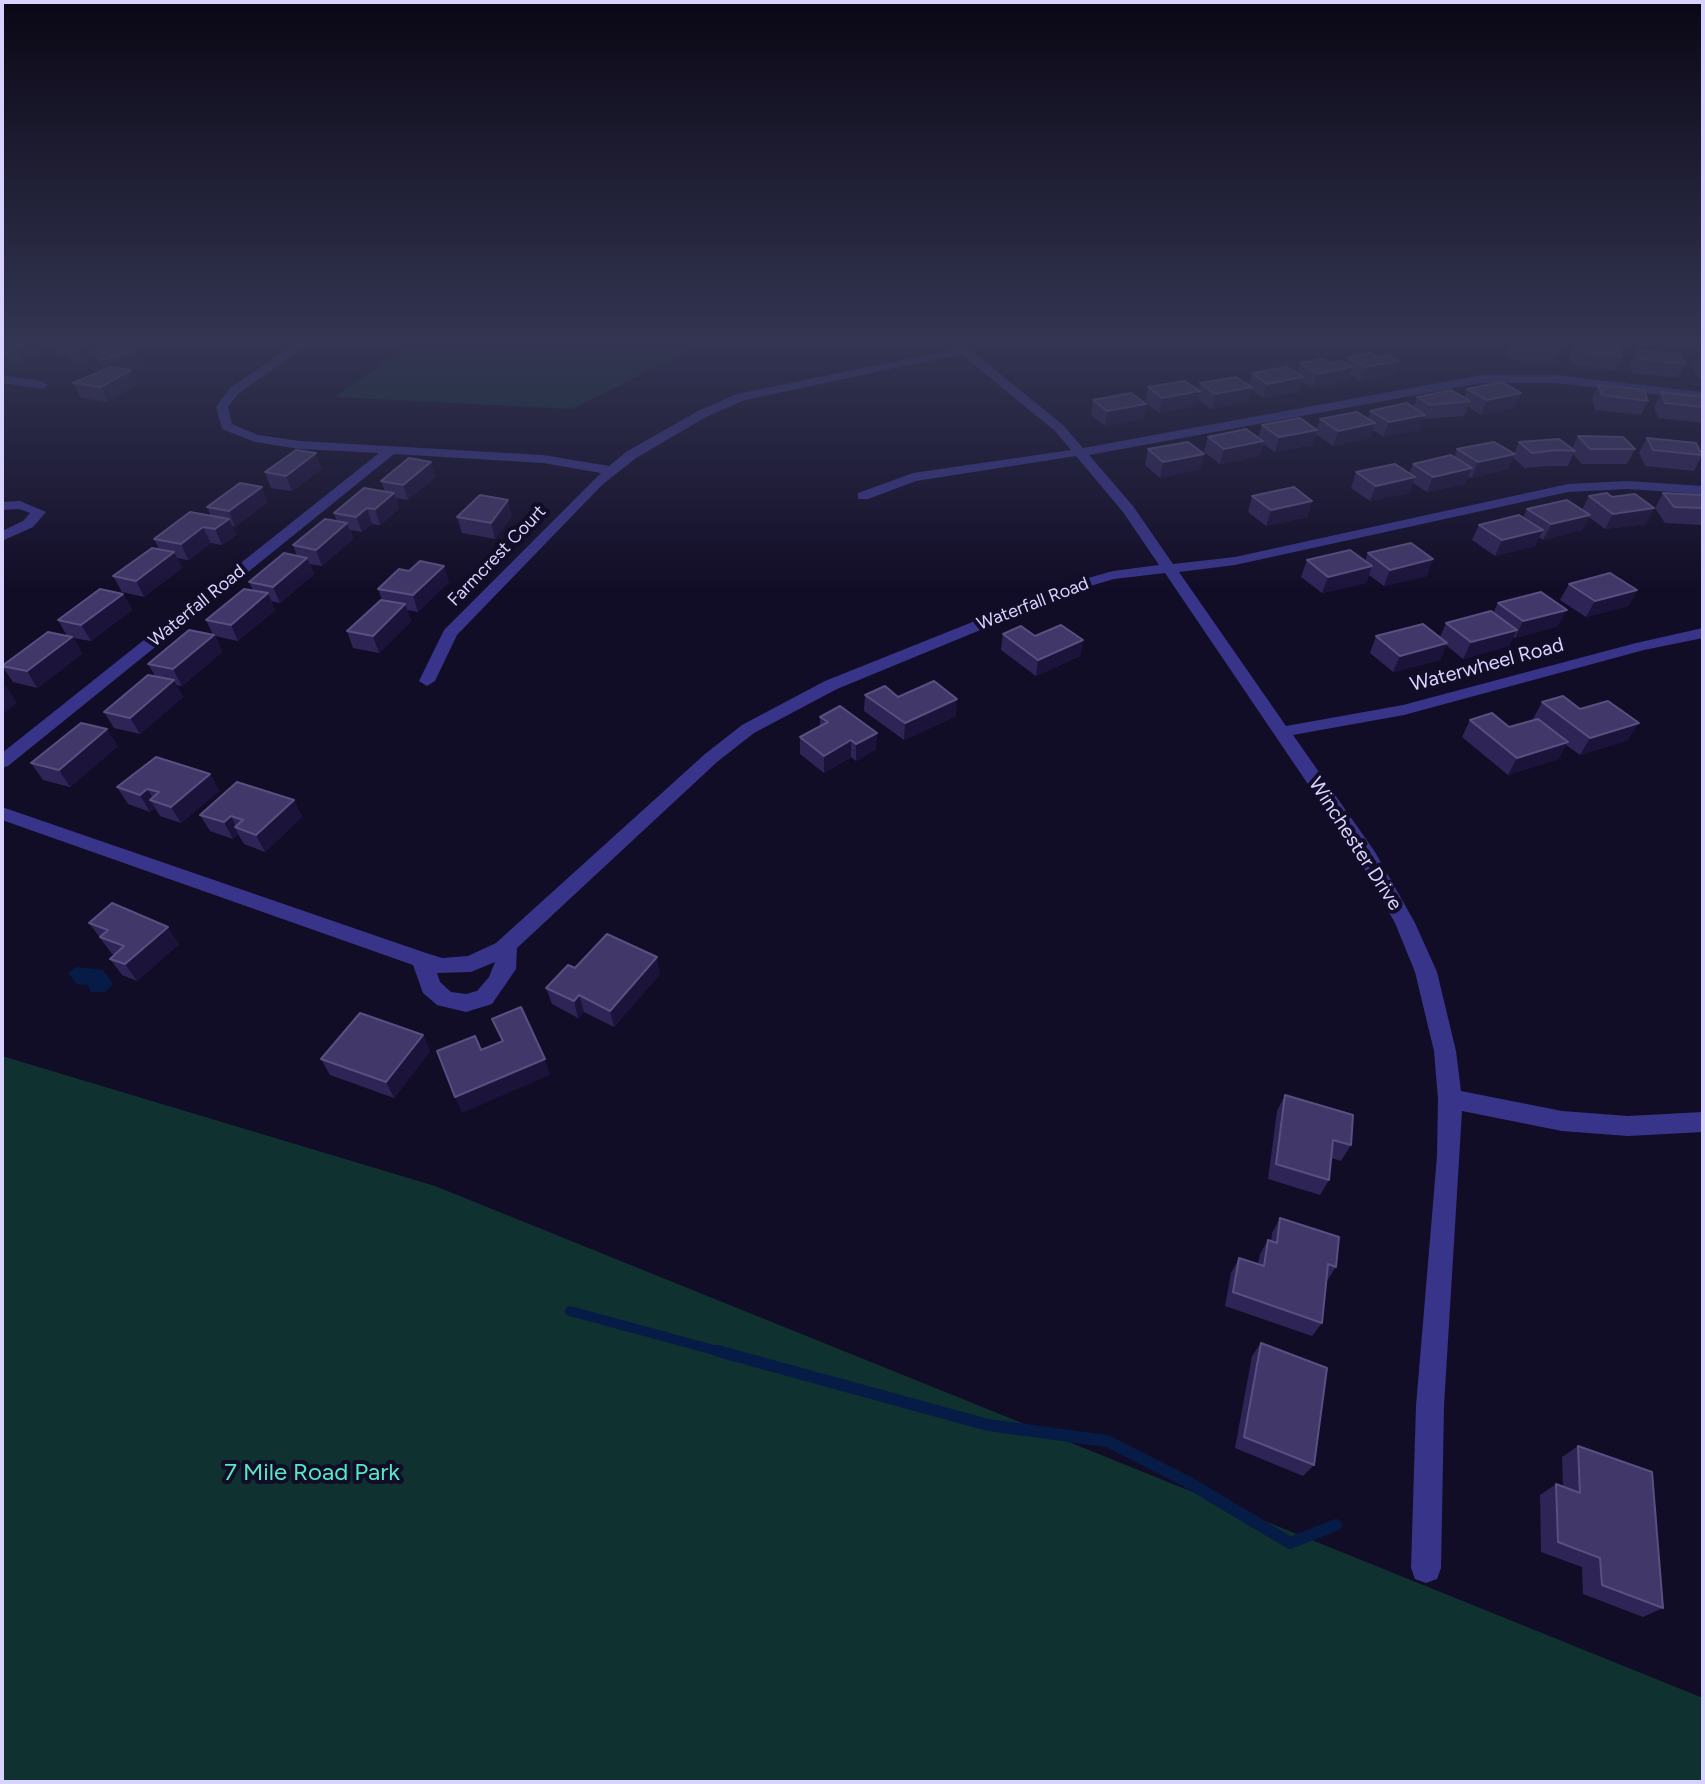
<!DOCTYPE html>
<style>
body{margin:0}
#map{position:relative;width:1705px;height:1784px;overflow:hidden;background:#120d27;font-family:Figtree,sans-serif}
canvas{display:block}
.frame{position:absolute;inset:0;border:4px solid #d8d2ff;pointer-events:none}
</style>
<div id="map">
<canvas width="1705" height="1784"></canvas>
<div class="frame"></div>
</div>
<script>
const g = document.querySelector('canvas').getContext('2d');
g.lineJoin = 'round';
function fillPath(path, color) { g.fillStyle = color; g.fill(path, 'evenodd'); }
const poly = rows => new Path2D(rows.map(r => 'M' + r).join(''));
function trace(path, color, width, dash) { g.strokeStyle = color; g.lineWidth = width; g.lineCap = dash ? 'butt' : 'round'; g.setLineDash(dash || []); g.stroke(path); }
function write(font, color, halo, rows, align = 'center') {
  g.font = font + ' Figtree,sans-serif'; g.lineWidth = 8; g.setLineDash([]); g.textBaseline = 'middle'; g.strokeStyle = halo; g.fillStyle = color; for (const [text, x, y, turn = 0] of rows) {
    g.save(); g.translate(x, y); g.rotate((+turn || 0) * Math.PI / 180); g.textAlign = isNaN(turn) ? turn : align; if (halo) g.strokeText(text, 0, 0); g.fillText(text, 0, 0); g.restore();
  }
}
const green = poly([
 [415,341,689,341,697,347,572,409,335,397],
 [2,1056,435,1186,1703,1698,1703,1782,2,1782]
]);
const water = poly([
 [76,967,103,970,113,984,105,992,91,992,88,985,77,984,68,973]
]);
const streamFar1 = poly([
 [570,1311,725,1353]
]);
const stream = poly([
 [718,1351,988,1425,1107,1441,1186,1481,1290,1543,1336,1525]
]);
const minor = poly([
 [299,341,312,341,238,394,228,407,232,424,258,435,300,441,543,455,609,466,626,452,698,411,737,394,955,349,947,341,959,341,968,348,1063,425,1083,448,1482,375,1556,375,1703,392,1703,400,1556,383,1482,383,1089,455,1133,506,1173,564,1235,557,1568,484,1627,481,1703,486,1703,494,1627,489,1568,492,1235,565,1179,572,1286,726,1403,705,1636,643,1703,628,1703,638,1644,650,1404,715,1293,735,1375,852,1415,923,1437,972,1456,1051,1461,1091,1562,1111,1628,1116,1703,1112,1703,1132,1628,1136,1562,1131,1462,1111,1444,1406,1441,1568,1437,1579,1426,1583,1415,1579,1411,1568,1416,1406,1437,1156,1438,1099,1434,1051,1415,972,1395,923,1360,861,1165,573,1114,579,1080,589,837,689,754,733,717,762,517,948,516,969,492,1004,466,1012,437,1005,423,993,413,965,2,820,2,807,426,953,442,958,468,956,496,943,705,754,742,725,825,681,1070,583,1113,571,1159,565,1123,512,1076,456,916,481,868,499,858,499,858,493,913,473,1071,450,1055,431,961,354,745,400,706,417,636,458,602,485,457,635,435,681,427,686,419,681,444,630,601,473,543,463,394,454,8,766,2,768,2,753,379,453,300,449,255,442,222,429,216,407,230,388,299,341],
 [495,962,489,977,477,991,466,994,451,992,440,982,437,973,471,972,495,962],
 [2,375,42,381,48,385,42,389,2,383,2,375],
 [20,501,46,512,33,527,2,541,2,531,23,521,30,513,19,509,2,510,2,502,20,501]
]);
const wall = poly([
 [2,341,46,341,49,348,23,363,9,361,5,354,2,352],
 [49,341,102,344,135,351,141,365,127,369,138,384,108,402,81,398,73,383,103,370,96,356,85,363,71,361,69,357,56,355],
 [1510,341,1555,341,1560,348,1554,362,1513,360,1506,351],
 [1576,342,1622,356,1615,370,1572,365,1570,356],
 [1636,350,1685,364,1677,378,1633,373,1630,364],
 [1701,354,1703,354,1703,379,1698,378,1693,368],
 [1348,357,1377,357,1399,361,1394,375,1360,382,1350,375,1348,382,1312,388,1302,381,1299,392,1263,398,1251,390,1248,402,1212,409,1198,399,1196,406,1159,413,1145,402,1148,387,1198,390,1200,383,1249,385,1252,373,1297,373,1300,363,1346,363],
 [1598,385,1648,401,1641,415,1595,410,1592,399],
 [1467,389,1515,408,1481,415,1468,407,1464,416,1423,419,1419,430,1383,437,1373,430,1370,438,1333,446,1316,434,1312,445,1275,452,1263,444,1259,456,1220,464,1204,452,1208,437,1258,438,1262,425,1317,429,1320,419,1368,419,1370,411,1413,407,1417,397,1464,398],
 [1661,392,1703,397,1703,423,1658,418,1654,407],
 [1093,400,1146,404,1143,419,1105,426,1091,415],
 [1578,436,1635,449,1627,464,1582,464,1573,454,1568,466,1549,466,1525,468,1513,458,1508,469,1471,478,1469,476,1465,484,1427,492,1413,483,1409,493,1370,501,1351,488,1356,472,1409,473,1413,464,1454,457,1457,449,1514,454,1519,442,1572,449],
 [1647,438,1702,455,1694,471,1645,466,1639,453],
 [1148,449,1204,454,1200,469,1160,478,1145,465],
 [431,462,435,477,408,500,396,498,399,509,380,525,372,524,362,532,350,530,353,539,322,566,310,564,314,574,280,603,271,601,275,610,238,641,215,636,222,652,182,686,176,685,183,697,140,734,114,728,104,712,155,676,148,664,213,635,206,620,253,590,249,582,297,556,293,545,337,521,334,513,385,491,381,481],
 [322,469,292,491,271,488,265,472],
 [1663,493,1703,495,1703,525,1665,523,1655,508],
 [1252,496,1312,501,1307,517,1266,526,1248,512],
 [1589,496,1646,524,1605,529,1589,517,1582,530,1543,540,1539,537,1535,546,1495,556,1472,540,1479,525,1523,518,1527,509,1582,510],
 [268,502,235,527,232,526,236,535,222,545,211,543,188,560,177,558,182,568,144,597,122,592,113,576,159,549,154,539,211,516,207,507],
 [512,516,495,539,462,533,457,517],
 [1368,553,1427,576,1384,586,1369,575,1366,583,1322,593,1301,577,1307,560,1365,561],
 [449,582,418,612,407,610,411,621,379,653,353,648,347,631,382,600,378,589],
 [1569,584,1637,590,1628,606,1586,617,1560,600],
 [123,594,132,610,91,641,73,638,82,654,37,688,13,682,2,666,67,636,58,620],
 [1498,603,1558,626,1515,638,1513,637,1509,646,1463,659,1446,645,1440,660,1393,672,1370,653,1376,636,1440,637,1446,623,1493,613],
 [1003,634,1083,640,1080,656,1036,676,1001,650],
 [865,695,898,697,956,716,904,740,864,711],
 [1542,702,1580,709,1628,740,1580,755,1566,745,1558,759,1508,775,1462,737,1470,720,1509,727,1534,720,1533,719],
 [820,717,876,749,856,761,851,757,824,773,800,754,800,737,820,726],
 [118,746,70,787,43,780,31,763],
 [210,774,219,791,181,823,160,816,155,808,150,812,128,804,117,787],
 [294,800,302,817,265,852,244,844,238,834,233,839,210,831,200,815],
 [89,923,179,944,137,981,122,975,110,959,115,954,112,954],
 [575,968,660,974,614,1027,584,1012,578,1018,552,1004,546,988],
 [423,1035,430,1051,394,1098,330,1075,321,1059],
 [1285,1095,1351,1145,1341,1161,1331,1158,1329,1180,1320,1195,1268,1179,1277,1111],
 [1280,1218,1336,1267,1327,1281,1322,1323,1312,1336,1225,1306,1231,1273,1239,1258,1258,1265,1260,1254,1268,1240,1271,1241,1272,1233],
 [1261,1343,1314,1465,1303,1476,1235,1448,1252,1356],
 [1578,1446,1663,1608,1643,1617,1583,1594,1582,1567,1541,1552,1540,1495,1556,1484,1563,1487,1562,1457]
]);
const shadedWall = poly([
 [29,341,46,341,49,348,23,363,16,348],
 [91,341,101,341,106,350,96,345,100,353,85,363,78,348],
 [135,351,141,365,107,374,101,360],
 [1399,361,1394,375,1360,382,1365,367],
 [1352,367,1348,382,1312,388,1317,374],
 [131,370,138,384,108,402,101,387],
 [1303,377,1299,392,1263,398,1267,384],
 [1252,387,1248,402,1212,409,1215,394],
 [1200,391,1196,406,1159,413,1162,398],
 [1521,393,1515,408,1481,415,1487,400],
 [1146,404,1143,419,1105,426,1107,411],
 [1425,415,1419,430,1383,437,1389,422],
 [1375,423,1370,438,1333,446,1338,431],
 [1317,430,1312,445,1275,452,1279,437],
 [1263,441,1259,456,1220,464,1224,449],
 [316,453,322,469,292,491,286,476],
 [1204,454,1200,469,1160,478,1163,462],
 [1515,454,1508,469,1471,478,1478,462],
 [431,462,435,477,408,500,403,485],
 [1472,468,1465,484,1427,492,1433,477],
 [1415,477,1409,493,1370,501,1376,486],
 [262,487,268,502,235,527,229,511],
 [394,493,399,509,380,525,375,509],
 [508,500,512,516,495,539,491,523],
 [1312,501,1307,517,1266,526,1271,510],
 [367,508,372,524,362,532,356,517],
 [1654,508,1646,524,1605,529,1613,514],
 [1590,515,1582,530,1543,540,1551,524],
 [229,519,236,535,222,545,215,529],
 [347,523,353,539,322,566,316,550],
 [203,527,211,543,188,560,181,544],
 [1543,530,1535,546,1495,556,1502,540],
 [174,552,182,568,144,597,136,581],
 [307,558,314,574,280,603,273,587],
 [1433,559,1427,576,1384,586,1390,570],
 [444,566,449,582,418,612,413,595],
 [1372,566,1366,583,1322,593,1328,577],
 [1637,590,1628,606,1586,617,1595,601],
 [268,593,275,610,238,641,231,625],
 [123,594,132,610,91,641,81,625],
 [405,604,411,621,379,653,373,636],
 [1567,610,1558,626,1515,638,1523,621],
 [1517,630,1509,646,1463,659,1471,642],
 [214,635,222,652,182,686,173,669],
 [72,637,82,654,37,688,27,671],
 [1083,640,1080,656,1036,676,1038,660],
 [1447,643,1440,660,1393,672,1400,656],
 [174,680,183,697,140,734,130,718],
 [6,686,17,703,2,715,2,689],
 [957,699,956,716,904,740,905,723],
 [1639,723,1628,740,1580,755,1590,738],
 [107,729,118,746,70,787,59,770],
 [877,733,876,749,856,761,856,744],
 [851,740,851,757,824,773,824,756],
 [1568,742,1558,759,1508,775,1517,758],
 [210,774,219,791,181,823,171,807],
 [147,789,155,801,150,800,155,808,150,812,140,795],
 [294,800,302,817,265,852,256,835],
 [231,816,237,828,235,827,238,834,233,839,224,822],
 [168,927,179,944,137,981,125,964],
 [657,957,660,974,614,1027,610,1011],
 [579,995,584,1012,578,1018,574,1001],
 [423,1035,430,1051,394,1098,386,1082],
 [545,1059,550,1075,462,1113,455,1097]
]);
const building = poly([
 [7,341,29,341,16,348,2,347,11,341,7,341],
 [49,341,91,341,78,348,64,347,69,344,49,341],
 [114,341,122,341,135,351,101,360,96,355,104,353,96,345,114,341],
 [1515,341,1555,341,1560,348,1519,346,1515,341],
 [1576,342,1619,347,1622,356,1579,351,1576,342],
 [1636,350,1680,354,1685,364,1640,359,1636,350],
 [1370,353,1377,357,1389,355,1399,361,1365,367,1348,357,1370,353],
 [1324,359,1330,363,1342,361,1352,367,1317,374,1300,363,1324,359],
 [111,367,131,370,101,387,73,383,111,367],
 [1287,367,1303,377,1267,384,1252,373,1287,367],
 [1236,377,1252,387,1215,394,1200,383,1236,377],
 [1185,381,1200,391,1162,398,1148,387,1185,381],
 [1501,382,1521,393,1487,400,1467,389,1501,382],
 [1598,385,1644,390,1648,401,1602,395,1598,385],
 [1451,390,1470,401,1430,405,1417,397,1451,390],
 [1661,392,1703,397,1703,407,1665,403,1661,392],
 [1131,393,1146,404,1107,411,1093,400,1131,393],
 [1407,403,1425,415,1389,422,1370,411,1407,403],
 [1357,412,1375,423,1338,431,1320,419,1357,412],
 [1300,418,1317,430,1279,437,1262,425,1300,418],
 [1246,429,1263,441,1224,449,1208,437,1246,429],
 [1578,436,1623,437,1635,449,1590,449,1578,436],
 [1647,438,1696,443,1702,455,1653,450,1647,438],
 [1559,439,1575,451,1556,450,1532,453,1519,442,1559,439],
 [1188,442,1204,454,1163,462,1148,449,1188,442],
 [1494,442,1515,454,1478,462,1457,449,1494,442],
 [296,450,316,453,286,476,265,472,296,450],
 [1451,455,1472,468,1433,477,1413,464,1451,455],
 [409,458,431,462,403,485,381,481,409,458],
 [1395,464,1415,477,1376,486,1356,472,1395,464],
 [240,483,262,487,229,511,207,507,240,483],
 [1294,487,1312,501,1271,510,1252,496,1294,487],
 [364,488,394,493,375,509,367,508,356,517,334,513,364,488],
 [1607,493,1612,497,1635,494,1654,508,1613,514,1589,496,1607,493],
 [1663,493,1703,495,1703,508,1674,507,1663,493],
 [480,495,508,500,491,523,457,517,480,495],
 [1567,500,1590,515,1551,524,1527,509,1567,500],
 [190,512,229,519,215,529,203,527,181,544,154,539,190,512],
 [1519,515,1543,530,1502,540,1479,525,1519,515],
 [325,519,347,523,316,550,293,545,325,519],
 [1411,543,1433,559,1390,570,1368,553,1411,543],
 [152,548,174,552,136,581,113,576,152,548],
 [1350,550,1372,566,1328,577,1307,560,1350,550],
 [284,553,307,558,273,587,249,582,284,553],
 [420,561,444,566,413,595,378,589,399,569,409,571,420,561],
 [1610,573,1637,590,1595,601,1569,584,1610,573],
 [100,589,123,594,81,625,58,620,100,589],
 [244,589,268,593,231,625,206,620,244,589],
 [1541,592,1567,610,1523,621,1498,603,1541,592],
 [381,600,405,604,373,636,347,631,381,600],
 [1491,611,1517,630,1471,642,1446,623,1491,611],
 [1423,624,1447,643,1400,656,1376,636,1423,624],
 [1061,625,1083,640,1038,660,1003,634,1021,626,1035,636,1061,625],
 [189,630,214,635,173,669,148,664,189,630],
 [48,632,72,637,27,671,2,666,48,632],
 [148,675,174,680,130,718,104,712,148,675],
 [934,681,957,699,905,723,865,695,885,686,898,697,934,681],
 [1563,696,1580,709,1608,701,1639,723,1590,738,1542,702,1563,696],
 [840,706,877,733,856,744,851,740,824,756,800,737,828,722,820,717,840,706],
 [1492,713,1509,727,1538,719,1568,742,1517,758,1470,720,1492,713],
 [81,723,107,729,59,770,31,763,81,723],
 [156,757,210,774,171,807,150,800,159,792,147,789,140,795,117,787,156,757],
 [237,782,294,800,256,835,235,827,243,820,231,816,224,822,200,815,237,782],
 [112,903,168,927,125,964,110,959,124,946,100,937,108,930,89,923,112,903],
 [607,934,657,957,610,1011,579,995,574,1001,546,988,568,965,575,968,607,934],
 [521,1007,545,1059,455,1097,437,1051,475,1036,481,1050,503,1041,492,1019,521,1007],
 [360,1013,423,1035,386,1082,321,1059,360,1013],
 [1285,1095,1353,1115,1351,1145,1333,1140,1329,1180,1276,1164,1285,1095],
 [1280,1218,1339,1237,1336,1267,1328,1264,1322,1323,1233,1292,1239,1258,1264,1266,1268,1240,1277,1243,1280,1218],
 [1261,1343,1327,1368,1314,1465,1244,1437,1261,1343],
 [1578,1446,1652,1472,1663,1608,1602,1585,1600,1558,1558,1542,1556,1484,1580,1493,1578,1446]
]);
const farStreetnames = [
 ["Farmcrest Court",497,556,-46],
 ["Waterfall Road",1033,604,-21],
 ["Waterfall Road",197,606,-39]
];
const streetNames = [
 ["Waterwheel Road",1487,665,-15],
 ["Winchester Drive",1355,844,57]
];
const nearParknames = [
 ["7 Mile Road Park",312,1473]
];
fillPath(green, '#0f3130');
fillPath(water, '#061c47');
trace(streamFar1, '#061c47', 10);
trace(stream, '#061c47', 12);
fillPath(minor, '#383489');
fillPath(wall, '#2f2456');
fillPath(shadedWall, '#1c133b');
fillPath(building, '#413768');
trace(building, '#594f80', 2);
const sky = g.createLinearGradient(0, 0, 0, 591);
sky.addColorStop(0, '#0a0715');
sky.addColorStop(0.58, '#333552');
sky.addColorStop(1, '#33355200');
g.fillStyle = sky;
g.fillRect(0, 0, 1705, 591);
write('18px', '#d8d2ff', '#120d27', farStreetnames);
write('20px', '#d8d2ff', '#120d27', streetNames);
write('24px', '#54e9c6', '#120d27', nearParknames);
</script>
